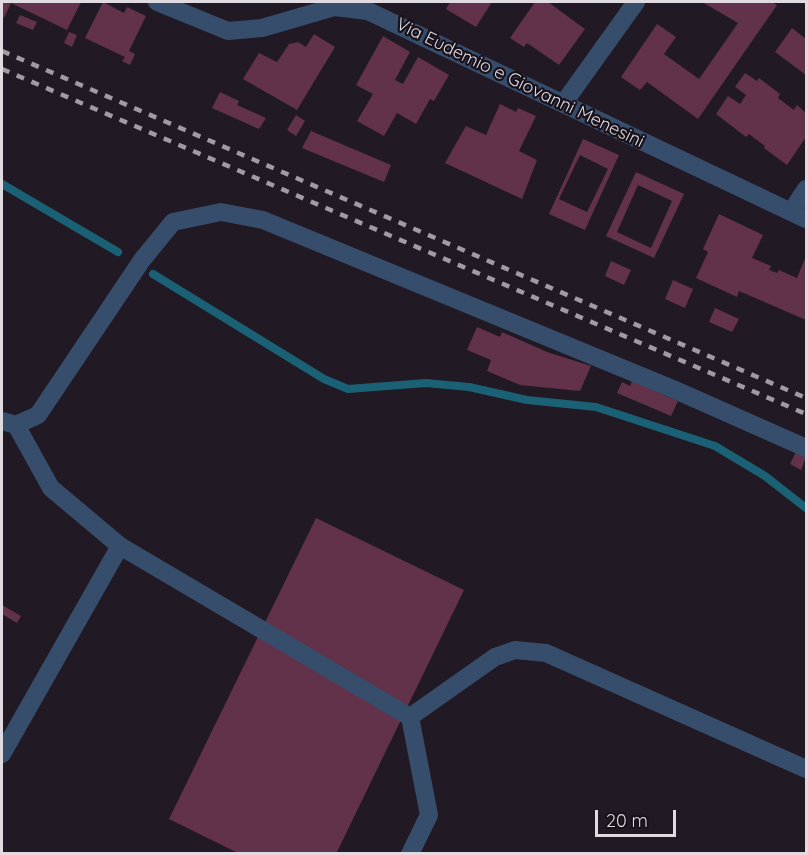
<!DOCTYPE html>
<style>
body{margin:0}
#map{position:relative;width:808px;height:855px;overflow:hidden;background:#211a24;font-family:Quicksand,sans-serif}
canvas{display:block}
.frame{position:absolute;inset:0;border:3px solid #dfdbe1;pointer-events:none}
.scale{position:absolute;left:595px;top:810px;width:81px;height:27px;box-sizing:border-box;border:3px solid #dfdbe1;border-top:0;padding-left:8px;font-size:18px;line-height:21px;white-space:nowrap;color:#dfdbe1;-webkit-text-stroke:4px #18111a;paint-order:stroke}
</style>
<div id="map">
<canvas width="808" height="855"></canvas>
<div class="frame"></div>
<div class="scale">20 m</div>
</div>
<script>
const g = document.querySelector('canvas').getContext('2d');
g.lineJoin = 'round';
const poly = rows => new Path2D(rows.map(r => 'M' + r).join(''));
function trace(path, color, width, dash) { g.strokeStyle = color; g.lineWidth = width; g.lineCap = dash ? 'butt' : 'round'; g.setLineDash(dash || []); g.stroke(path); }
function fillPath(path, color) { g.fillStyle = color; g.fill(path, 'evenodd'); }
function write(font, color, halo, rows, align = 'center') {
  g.font = font + ' Quicksand,sans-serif'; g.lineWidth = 4.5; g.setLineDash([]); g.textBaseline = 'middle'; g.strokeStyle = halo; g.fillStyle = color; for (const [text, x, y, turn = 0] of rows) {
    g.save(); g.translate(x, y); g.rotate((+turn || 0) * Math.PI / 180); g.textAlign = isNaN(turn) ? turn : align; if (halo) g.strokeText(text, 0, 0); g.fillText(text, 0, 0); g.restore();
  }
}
const stream = poly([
 [2,184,118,252],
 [153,274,324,379,348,389,426,383,469,387,527,400,596,407,715,446,765,476,806,508]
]);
const building = poly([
 [2,2,81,2,67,30,11,3,4,18,2,17],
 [103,2,124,13,127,7,146,16,129,51,135,54,130,65,122,61,125,57,85,38],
 [450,2,492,2,476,27,446,9],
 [535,2,548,2,585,29,559,65,527,43,524,47,510,38],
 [702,2,772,2,777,5,698,119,647,82,640,90,621,77,657,24,676,37,664,54,699,79,738,23],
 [20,15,37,22,33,30,16,23],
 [792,28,806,39,806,75,775,52],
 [69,32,77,35,72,47,64,43],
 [314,34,335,47,297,110,243,79,259,53,277,62,289,44,298,42,306,47],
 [383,36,410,52,395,80,403,84,418,57,449,75,434,101,430,99,416,124,397,113,384,136,357,121,373,94,356,85],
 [745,73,757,81,759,78,780,94,778,98,794,110,797,105,806,113,806,137,787,165,764,148,765,146,749,134,746,137,716,114,728,96,740,104,746,95,735,87],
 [220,92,239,101,237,105,266,118,259,129,212,108],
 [500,104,516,112,518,108,536,116,519,151,537,160,522,199,445,163,466,126,486,135],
 [296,115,305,121,296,136,287,130],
 [311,131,391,165,384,182,302,148],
 [583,139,619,155,585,230,549,214],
 [580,155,608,169,587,212,559,199],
 [636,172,684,194,654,258,606,236],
 [638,185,672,201,651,248,617,232],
 [719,214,763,235,752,258,771,266,769,270,777,273,779,270,797,278,806,256,806,320,739,291,737,297,696,278,708,252,703,249],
 [611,261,631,270,624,285,605,276],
 [673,280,693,289,685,308,665,299],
 [715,308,739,319,732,332,709,322],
 [477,327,500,337,502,332,547,352,591,366,580,391,520,385,487,371,491,360,467,350],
 [632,381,678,401,671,416,617,393,622,382,630,386],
 [796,452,806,457,801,470,790,464],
 [316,518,464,590,336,854,240,854,169,819],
 [2,605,21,616,17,623,2,614]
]);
const minor = poly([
 [157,2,228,31,262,28,334,7,368,11,806,219],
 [563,104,636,2],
 [791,212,806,189],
 [2,421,16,425,38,415,142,260,173,222,221,212,263,220,673,389,806,448],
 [16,425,51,488,120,546,410,717,429,815,410,854],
 [410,717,495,657,515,650,546,653,806,769],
 [2,754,120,546]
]);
const rail = poly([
 [2,51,806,398],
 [2,69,806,414]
]);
const streetNames = [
 ["Via Eudemio e Giovanni Menesini",520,83,26]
];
trace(stream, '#1b6175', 8);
fillPath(building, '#613249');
trace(minor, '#364d6c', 18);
trace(rail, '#a19ca3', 4.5, [8, 8]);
write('18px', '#dfdbe1', '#18111a', streetNames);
</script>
